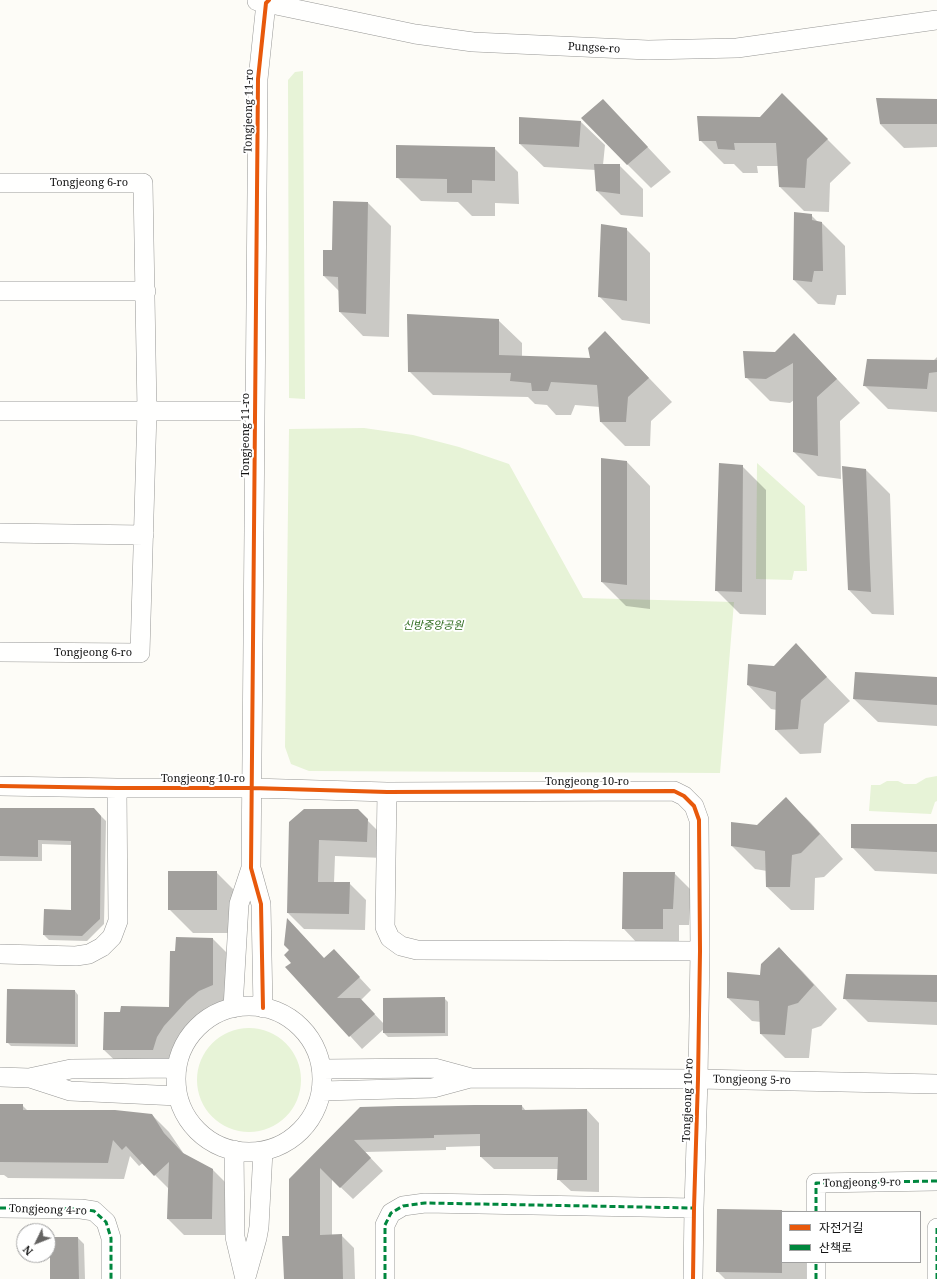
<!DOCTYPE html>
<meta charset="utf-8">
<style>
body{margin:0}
#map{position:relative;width:937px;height:1279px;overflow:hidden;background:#fdfcf7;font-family:"Noto Serif","Noto Sans KR",serif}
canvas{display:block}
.legend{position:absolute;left:781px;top:1211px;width:140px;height:52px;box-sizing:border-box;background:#fff;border:1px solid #a0a0a0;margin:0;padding:5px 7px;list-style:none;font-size:12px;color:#111}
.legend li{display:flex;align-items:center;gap:8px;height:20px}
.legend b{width:20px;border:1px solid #a0a0a0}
.north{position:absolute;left:16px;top:1223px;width:40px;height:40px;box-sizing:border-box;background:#fff;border:1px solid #a0a0a0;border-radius:50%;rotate:227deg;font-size:11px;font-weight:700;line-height:16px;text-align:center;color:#111}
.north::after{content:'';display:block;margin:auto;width:14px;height:18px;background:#646362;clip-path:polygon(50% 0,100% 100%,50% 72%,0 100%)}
</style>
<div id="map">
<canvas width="937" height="1279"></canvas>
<ul class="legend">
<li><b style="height:5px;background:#e8590c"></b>자전거길</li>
<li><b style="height:5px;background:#00873e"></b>산책로</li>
</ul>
<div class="north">N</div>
</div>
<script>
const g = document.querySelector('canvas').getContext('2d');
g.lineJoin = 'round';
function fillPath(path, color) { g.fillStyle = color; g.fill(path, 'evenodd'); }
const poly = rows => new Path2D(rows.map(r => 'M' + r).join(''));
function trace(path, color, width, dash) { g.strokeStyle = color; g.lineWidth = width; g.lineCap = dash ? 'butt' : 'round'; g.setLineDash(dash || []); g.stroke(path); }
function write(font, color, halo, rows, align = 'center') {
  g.font = font + ' "Noto Serif","Noto Sans KR",serif'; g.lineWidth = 4; g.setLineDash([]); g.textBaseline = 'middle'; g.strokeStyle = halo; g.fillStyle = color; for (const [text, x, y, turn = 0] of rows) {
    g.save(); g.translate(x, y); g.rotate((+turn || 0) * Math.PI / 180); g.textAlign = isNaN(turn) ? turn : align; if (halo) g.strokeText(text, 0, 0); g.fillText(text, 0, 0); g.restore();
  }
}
const green = poly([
 [303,71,305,399,289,398,288,80,295,72],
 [364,428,413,435,459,447,509,464,583,598,734,602,720,773,309,771,291,764,285,747,289,429],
 [757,463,805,506,807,571,794,571,792,580,756,579],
 [937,776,937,801,935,802,931,814,869,811,871,785,880,785,887,781,898,781,904,784,916,784,926,778],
 '197 1080a52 52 0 1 1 104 0a52 52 0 1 1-104 0Z'
]);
const shadow = poly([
 [782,94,851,163,830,183,829,212,804,211,780,187,778,166,757,166,758,173,743,173,734,164,724,164,700,140,761,118],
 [937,100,937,147,904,148,880,124],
 [520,118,581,122,605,145,603,165,619,165,643,189,643,217,621,215,597,191,596,170,544,167,520,144],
 [626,124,671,172,651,188,627,164],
 [494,148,518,172,519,204,495,203,495,216,472,216,458,202,421,201,397,177],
 [368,203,391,226,389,337,363,336,340,312,339,291,324,276,333,251],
 [811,215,818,222,821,222,845,246,846,295,837,295,835,305,818,304,794,280],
 [626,229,650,253,650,324,622,320,599,296],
 [498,320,522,343,522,357,591,359,605,332,672,402,651,421,650,446,625,446,601,422,600,407,575,405,571,415,556,415,547,405,535,404,528,397,433,395,409,371],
 [794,334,860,403,840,421,841,479,818,476,794,452,794,400,790,403,770,401,746,377,776,353],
 [937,357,937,412,888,409,864,385,933,361],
 [627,462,650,486,650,609,626,606,602,582],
 [742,466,766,490,766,615,740,614,716,590],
 [866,470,890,494,894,615,872,614,849,590],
 [796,645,850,701,824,724,821,753,800,754,776,730,777,710,771,709,748,685,774,667],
 [937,678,937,726,878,722,854,699],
 [786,799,810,822,843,859,824,877,815,878,814,910,791,910,767,887,767,871,755,869,732,846,757,826],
 [93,808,106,821,104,924,87,941,49,940,44,935,72,911,72,845,42,844,42,861,0,861,0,809],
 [357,810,384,837,383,858,335,856,334,883,349,883,366,900,365,930,304,929,288,913,290,822],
 [937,825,937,874,875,871,852,847],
 [216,872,240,896,240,933,193,933,169,909],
 [674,873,691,890,689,925,679,925,679,945,639,945,623,928],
 [213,939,236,962,236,1009,223,1015,210,1024,187,1049,180,1061,128,1073,104,1050,170,1008,176,952],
 [779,948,803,972,837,1009,821,1026,812,1029,809,1058,785,1058,761,1034,761,1022,752,1021,728,998,761,976],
 [325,959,346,963,371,990,361,1000,384,1024,444,998,448,1002,448,1036,388,1037,384,1033,384,1029,362,1049,287,967],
 [937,976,937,1025,868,1022,844,998],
 [75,991,78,995,78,1047,11,1046,7,1042],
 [0,1105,22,1105,28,1111,152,1115,169,1132,184,1154,212,1169,229,1186,228,1235,184,1235,168,1219,169,1189,143,1163,139,1166,130,1156,124,1179,8,1178,4,1175,0,1175],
 [522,1106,526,1111,587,1110,599,1123,599,1192,571,1191,558,1179,559,1169,494,1169,481,1157,481,1146,446,1147,446,1150,365,1152,383,1171,353,1199,332,1179,332,1236,342,1236,354,1248,355,1279,285,1279,290,1237,290,1180,360,1108],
 [718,1210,803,1211,804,1212,782,1212,782,1262,815,1262,815,1279,725,1279,717,1271],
 [78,1238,84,1244,85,1279,51,1279]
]);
const building = poly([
 [782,93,828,139,807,159,805,188,779,187,776,143,734,143,735,150,718,149,716,141,699,141,697,116,760,117],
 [876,98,937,99,937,124,880,124],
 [603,99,648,147,627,165,581,118],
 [519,117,581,121,579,147,519,144],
 [396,145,495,147,495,181,472,180,472,193,447,193,447,179,396,178],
 [594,164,620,164,620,194,596,191],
 [333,201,368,202,366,314,339,312,338,277,323,276,323,250,332,250],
 [794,212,812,214,812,220,822,222,823,271,814,271,812,282,793,280],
 [601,224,627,228,627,301,598,297],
 [407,314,499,319,499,355,590,358,588,348,605,331,649,378,628,397,626,422,600,422,597,385,551,382,548,391,532,391,531,383,510,381,511,373,408,372],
 [794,333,837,379,817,397,818,456,793,452,793,363,766,379,745,378,743,351,775,352],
 [867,359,937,360,937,372,929,373,927,389,863,386],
 [601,458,627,461,627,585,601,582],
 [719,463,743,465,742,592,715,591],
 [842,466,866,469,871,592,848,590],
 [796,643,827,677,801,700,798,729,775,730,776,692,747,685,748,664,774,666],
 [855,672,937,677,937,705,853,699],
 [786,797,820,834,801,853,792,855,790,887,766,887,765,851,731,846,731,822,757,825],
 [0,808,94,808,101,816,100,919,82,936,43,935,44,909,71,910,71,841,38,840,38,857,0,856],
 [304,809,358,809,368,819,367,842,319,840,318,882,350,882,349,914,287,913,289,822],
 [851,824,937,824,937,852,851,848],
 [168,871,217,871,217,910,168,910],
 [623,872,675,872,673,909,663,909,663,929,622,929],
 [287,918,324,958,334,949,360,977,337,998,360,998,375,1014,349,1037,285,967,291,963,284,955,289,950,284,945],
 [176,937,213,938,213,985,199,991,187,1001,164,1026,157,1037,153,1050,103,1050,104,1012,120,1012,121,1006,169,1007,170,951,175,951],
 [779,947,814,985,798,1003,788,1006,785,1035,760,1034,759,1001,727,998,727,972,760,975,761,964],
 [846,974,937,975,937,1002,843,999],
 [7,989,75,990,75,1044,6,1043],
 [445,997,445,1033,383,1033,383,998],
 [0,1104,23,1104,23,1110,115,1110,152,1114,164,1133,183,1153,213,1169,212,1219,167,1219,169,1162,154,1176,126,1146,122,1150,113,1140,108,1163,0,1162],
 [475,1105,522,1105,522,1110,587,1109,587,1180,557,1180,558,1157,480,1157,480,1134,434,1135,434,1138,354,1140,371,1158,340,1188,320,1168,320,1235,342,1234,343,1279,284,1279,282,1236,289,1236,289,1179,360,1107,398,1106],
 [717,1209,782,1210,782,1273,716,1272],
 [50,1237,78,1237,79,1279,50,1279]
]);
const minor = poly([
 [257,1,415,34,473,42,648,50,737,48,937,20],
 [0,183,143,183,147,411,140,653,0,652],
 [0,291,146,291],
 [0,411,255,411],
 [0,533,144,535],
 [0,786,117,788,252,788,387,792,674,791,684,796,694,806,699,820,700,951,698,1079,694,1208,693,1279],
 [387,792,385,927,390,938,401,946,417,950,700,951],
 [0,954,76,956,89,954,102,947,112,937,118,921,117,788],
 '176 1079a73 73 0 1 1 146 0a73 73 0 1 1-146 0Z',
 [233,1008,239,904,251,868],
 [263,1008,261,904,251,868,258,79,266,3,269,0],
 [322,1069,434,1068,471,1078,698,1079,937,1084],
 [0,1077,29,1078,71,1069,177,1068],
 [30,1078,70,1091,178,1096],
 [322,1091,433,1088,470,1078],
 [234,1150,235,1237,245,1279],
 [0,1208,81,1209,94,1211,106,1222,111,1238,111,1279],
 [816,1212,816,1183,937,1181],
 [246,1277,257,1238,259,1227,263,1151],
 [385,1279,385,1225,391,1213,403,1206,425,1203,694,1208],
 [816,1279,816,1262],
 [937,1279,937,1228]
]);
const quiet = poly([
 [0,1208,81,1209,94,1211,106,1222,111,1238,111,1279],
 [816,1212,816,1183,937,1181],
 [385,1279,385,1225,391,1213,403,1206,425,1203,694,1208],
 [816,1279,816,1262],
 [937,1279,937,1228]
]);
const cycleway = poly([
 [0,786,117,788,252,788,387,792,674,791,684,796,694,806,699,820,700,951,698,1079,694,1208,693,1279],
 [263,1008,261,904,251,868,258,79,266,3,269,0]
]);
const streetNames = [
 ["Pungse-ro",594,48,3],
 ["Tongjeong 11-ro",249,111,-89],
 ["Tongjeong 6-ro",89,183],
 ["Tongjeong 11-ro",246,435,-90],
 ["Tongjeong 6-ro",93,653],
 ["Tongjeong 10-ro",203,779],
 ["Tongjeong 10-ro",587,782],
 ["Tongjeong 5-ro",752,1080,1],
 ["Tongjeong 10-ro",688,1100,-88],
 ["Tongjeong 9-ro",862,1183,-1],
 ["Tongjeong 4-ro",48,1210,2]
];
const parkNames = [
 ["신방중앙공원",433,626]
];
fillPath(green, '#e7f3d7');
fillPath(shadow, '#0003');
fillPath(building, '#a19f9c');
trace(minor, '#979795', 20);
trace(minor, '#fffffe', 19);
trace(quiet, '#00873e', 3, [6, 3]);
trace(cycleway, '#e8590c', 4);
write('11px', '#111', '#fff', streetNames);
write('italic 11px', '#2f6b1f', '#fff', parkNames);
</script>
